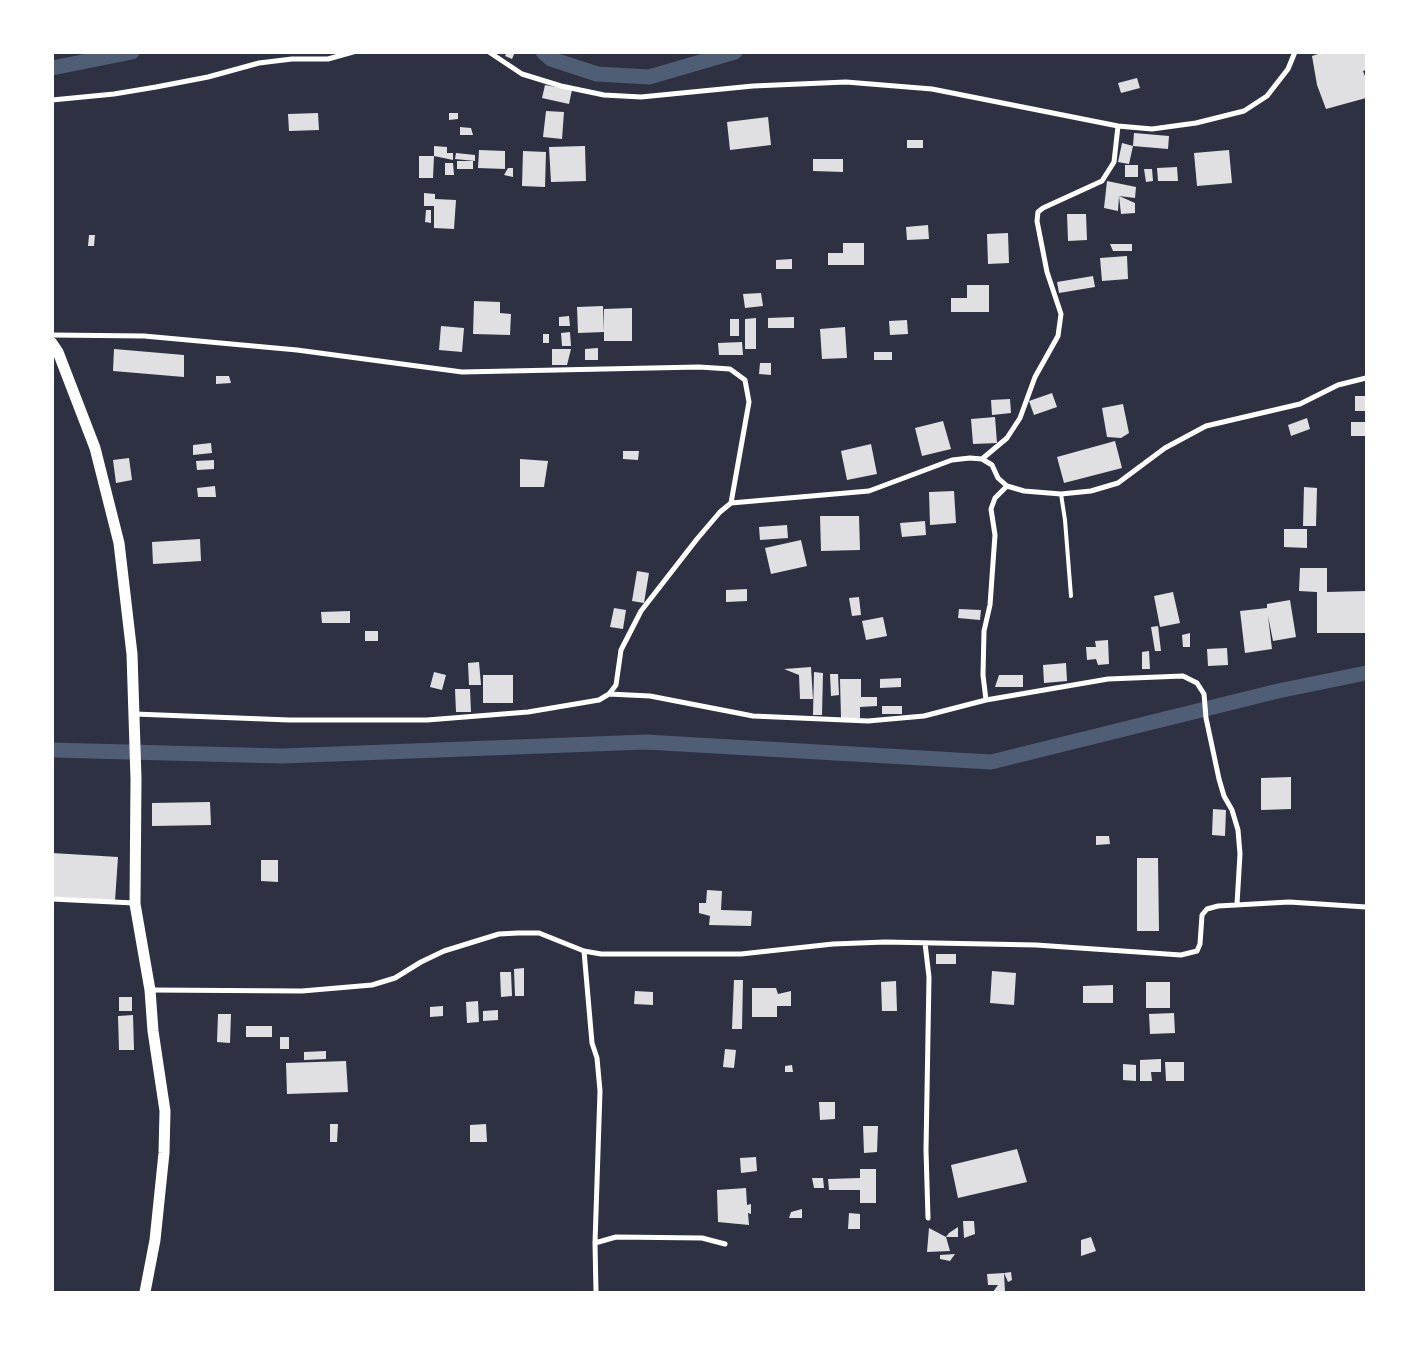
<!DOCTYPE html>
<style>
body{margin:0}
#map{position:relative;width:1419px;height:1345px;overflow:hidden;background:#2d3142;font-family:"Golos Text",sans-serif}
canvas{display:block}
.frame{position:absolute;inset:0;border:54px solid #fff;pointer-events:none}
</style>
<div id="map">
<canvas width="1419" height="1345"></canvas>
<div class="frame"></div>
</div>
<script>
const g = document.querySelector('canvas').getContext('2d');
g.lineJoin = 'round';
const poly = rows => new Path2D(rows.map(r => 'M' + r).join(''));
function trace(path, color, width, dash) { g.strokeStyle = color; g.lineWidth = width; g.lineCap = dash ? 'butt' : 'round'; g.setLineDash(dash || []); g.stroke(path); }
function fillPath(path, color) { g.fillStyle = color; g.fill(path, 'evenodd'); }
const canal = poly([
 [543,52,551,59,597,74,649,77,735,52],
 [52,68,132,52],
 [52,750,282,756,646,742,991,762,1278,691,1366,673]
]);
const building = poly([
 [507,52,515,52,512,59,505,56],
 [1324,52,1366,52,1366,70,1363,71,1366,79,1366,98,1326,109,1317,85,1312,56],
 [1137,78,1140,88,1121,93,1118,83],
 [545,85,572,90,569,104,542,98],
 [546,111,564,112,562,139,543,137],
 [318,113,319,130,289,131,288,114],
 [449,113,458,113,458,119,449,120],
 [768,117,771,145,730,150,727,122],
 [460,127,471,128,473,135,460,135],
 [1134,133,1169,136,1168,149,1133,146,1129,164,1118,162,1122,143,1133,146],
 [907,140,923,140,923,148,907,148],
 [434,146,447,147,447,153,453,153,453,160,434,156,433,178,419,178,419,156,434,156],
 [585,146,586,181,551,182,549,147],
 [479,150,505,151,505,169,478,168],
 [1229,150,1232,183,1197,186,1194,153],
 [523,151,546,152,545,187,522,186],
 [456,153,475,155,475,161,455,159],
 [813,159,843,159,843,172,813,171],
 [457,161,473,161,473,169,457,169],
 [445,163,453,163,454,175,445,175],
 [1125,165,1138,165,1138,177,1125,177],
 [1177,167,1178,181,1158,181,1157,168],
 [508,168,513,168,513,177,504,175],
 [1144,169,1152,169,1153,181,1146,182],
 [1107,181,1136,187,1135,198,1119,196,1135,203,1135,213,1121,214,1119,196,1118,211,1104,208],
 [424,193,435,194,435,199,456,200,454,229,434,228,434,206,424,206],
 [426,210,431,210,431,223,425,222],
 [1067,214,1086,214,1087,240,1068,241],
 [928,225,929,239,907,240,906,227],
 [1008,233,1009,263,988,264,987,234],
 [89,235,95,235,94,246,88,246],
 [843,243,864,243,864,265,828,265,828,253,843,253],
 [1110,244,1132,244,1132,251,1113,251],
 [1127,256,1128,279,1102,281,1100,258],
 [792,259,792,269,776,269,776,260],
 [1093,276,1095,287,1059,293,1057,282],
 [967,285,989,285,989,312,951,312,951,298,967,298],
 [761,293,763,306,745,308,743,294],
 [474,301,500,302,500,313,511,314,510,335,473,334],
 [603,306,604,332,578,333,577,307],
 [632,308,632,341,604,341,604,309],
 [569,316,570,326,559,326,559,317],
 [794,317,794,328,768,328,768,318],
 [756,318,756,349,745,349,745,319],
 [730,319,739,319,739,336,730,336],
 [907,320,908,334,890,335,889,321],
 [441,326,464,328,462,352,439,350],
 [845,327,847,358,822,359,820,329],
 [570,332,571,346,562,346,561,333],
 [543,334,549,334,549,343,543,343],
 [742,342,743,355,719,355,718,343],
 [598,348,598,360,585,360,585,349],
 [114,349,184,355,184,377,113,371],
 [552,349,571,349,567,365,552,365],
 [874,352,892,352,892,360,874,360],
 [760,363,771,363,771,375,759,374],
 [216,376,229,376,231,383,216,384],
 [1052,393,1057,407,1034,415,1029,401],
 [1355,396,1366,396,1366,411,1355,411],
 [1010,399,1011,413,992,415,991,400],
 [1123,404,1129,433,1121,438,1107,437,1102,408],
 [995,417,997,443,973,444,971,419],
 [1307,418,1310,429,1291,436,1288,425],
 [943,421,951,449,922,456,915,428],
 [1351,422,1366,422,1366,436,1351,436],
 [1115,441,1122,468,1064,483,1057,457],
 [211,443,212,453,193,455,193,445],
 [871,444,877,474,847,480,841,451],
 [623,451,639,451,638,460,623,459],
 [129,458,132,480,116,483,113,460],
 [520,459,548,461,544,487,520,487],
 [214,460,214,469,197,470,196,461],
 [215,486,216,497,198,497,197,488],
 [1304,487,1317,488,1316,526,1303,526],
 [954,491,956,523,930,525,929,492],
 [820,516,859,516,860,550,821,551],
 [925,521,926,535,902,537,900,523],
 [787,525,788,538,760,540,759,527],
 [1284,529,1307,529,1307,548,1284,547],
 [200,539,201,561,153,564,152,542],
 [801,540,807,566,771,574,765,548],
 [1300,568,1327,568,1327,592,1366,591,1366,633,1317,633,1317,592,1299,591],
 [637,571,649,573,644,603,632,601],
 [747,589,747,601,726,602,726,590],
 [1173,592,1180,623,1160,627,1154,596],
 [859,597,861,615,852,616,849,598],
 [1290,600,1296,637,1273,641,1268,616,1272,649,1245,653,1240,611,1267,608,1267,604],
 [614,608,626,610,623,629,610,627],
 [959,609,981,610,980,620,958,618],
 [350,611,350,623,322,623,321,612],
 [883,617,887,636,866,640,862,621],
 [1158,626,1161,651,1155,651,1151,627],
 [365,631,378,631,378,641,365,641],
 [1190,633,1190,647,1183,647,1182,635],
 [1108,640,1109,664,1098,665,1096,659,1087,660,1086,647,1096,647,1095,641],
 [1227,648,1228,665,1208,666,1207,649],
 [1149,651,1150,669,1142,669,1142,652],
 [479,662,481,685,469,685,468,663],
 [1066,663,1067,681,1044,683,1043,665],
 [811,667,813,699,800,699,799,675,784,669],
 [434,672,446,675,442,690,430,687],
 [814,672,823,673,822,715,813,715],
 [830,674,838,674,839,695,831,696],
 [483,675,513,675,513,703,483,703],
 [999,675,1023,675,1023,687,995,687],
 [901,678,901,687,880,688,880,679],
 [840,679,861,679,861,697,877,697,877,706,860,707,860,718,841,718],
 [455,689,470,689,471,712,456,712],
 [882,706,902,706,902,714,882,714],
 [1291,777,1291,809,1261,810,1261,778],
 [210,802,211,825,152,826,152,803],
 [1213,809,1226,810,1225,836,1212,835],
 [1096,836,1109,836,1110,844,1096,845],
 [52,853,118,857,115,901,52,898],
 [1137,858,1158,858,1159,931,1137,931],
 [261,860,278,860,278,882,261,881],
 [707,890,722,891,721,910,752,911,751,926,709,925,710,916,699,913,699,903,706,903],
 [936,954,956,954,956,964,936,964],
 [524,968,524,996,515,996,514,969],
 [992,971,1016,973,1014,1005,990,1003],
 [500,972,511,972,512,996,501,997],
 [734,980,743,980,742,1029,732,1029],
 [896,981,897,1011,882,1011,881,982],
 [1146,982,1170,982,1170,1008,1146,1008],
 [1113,985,1113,1003,1083,1003,1083,986],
 [752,988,776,988,778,994,791,991,791,1006,777,1006,777,1017,752,1017],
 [635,991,653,992,653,1005,634,1004],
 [119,997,132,997,132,1011,119,1011],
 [478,1001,479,1022,467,1023,466,1002],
 [443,1006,443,1016,430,1017,430,1007],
 [498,1010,498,1020,483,1021,483,1011],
 [1174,1013,1175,1033,1150,1034,1149,1014],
 [218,1014,231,1014,230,1043,217,1042],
 [133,1015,134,1050,119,1050,118,1016],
 [246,1026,272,1026,272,1037,246,1037],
 [280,1037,289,1037,289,1049,280,1049],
 [725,1049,736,1050,734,1068,723,1067],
 [326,1051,326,1059,304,1060,304,1052],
 [1161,1059,1161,1072,1151,1072,1152,1081,1140,1081,1140,1060],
 [346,1061,348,1092,287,1094,286,1063],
 [1165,1062,1184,1062,1184,1081,1166,1081],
 [1123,1064,1136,1065,1136,1081,1123,1080],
 [792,1065,793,1072,785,1072,785,1066],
 [819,1102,835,1102,835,1119,820,1120],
 [330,1124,338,1124,337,1142,330,1142],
 [486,1124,487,1142,470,1142,470,1125],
 [863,1126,878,1126,877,1152,864,1153],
 [1017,1149,1027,1182,958,1198,951,1165],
 [756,1157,757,1171,741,1173,740,1158],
 [860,1169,876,1169,876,1203,860,1203,860,1190,829,1190,828,1179,860,1178],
 [812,1178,823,1178,824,1188,814,1188],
 [746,1188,747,1205,751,1204,751,1214,748,1213,749,1225,718,1222,717,1190],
 [802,1209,802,1218,789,1218,791,1212],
 [849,1213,860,1214,860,1229,848,1229],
 [963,1221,974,1221,975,1234,964,1238],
 [958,1227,958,1237,946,1237,949,1233],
 [929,1228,946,1237,950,1251,927,1252],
 [1091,1237,1096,1251,1081,1256,1081,1240],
 [955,1254,950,1261,940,1259,940,1255],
 [1011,1272,1012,1280,1008,1282,1004,1273],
 [1004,1273,1005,1292,993,1292,998,1285,988,1285,987,1274]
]);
const service = poly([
 [1061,494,1065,520,1071,596]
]);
const minor = poly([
 [489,52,522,74,561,86,604,95,641,97,753,86,846,82,932,89,1118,126,1152,129,1196,123,1244,111,1267,96,1288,69,1295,52],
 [52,100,114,94,156,87,208,77,259,63,292,59,328,59,353,52],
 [52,335,144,336,297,350,462,372,699,367,730,369,745,380,749,402,731,503],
 [982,459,1007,438,1020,418,1035,377,1058,336,1061,314,1047,272,1037,221,1038,212,1043,208,1102,181,1114,162,1118,126],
 [609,694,650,696,753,716,868,721,924,716,986,700,1108,679,1183,676,1197,683,1204,694,1206,718,1219,779,1224,796,1232,810,1238,830,1240,854,1237,904],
 [986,700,983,675,984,631,990,605,995,535,991,509,995,498,1007,486],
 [135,714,289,720,427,720,528,712,599,700,609,694,616,685,621,650,641,611,697,539,720,512,731,503,869,491,952,460,970,458,982,459,992,465,998,478,1007,486,1024,491,1061,494,1091,491,1118,483,1165,448,1206,426,1300,404,1338,385,1366,378],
 [52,899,134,903],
 [925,943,929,977,926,1150,928,1218],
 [584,951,592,1043,597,1058,600,1091,595,1243,596,1292],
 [150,990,302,991,372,985,395,978,421,962,444,951,499,934,518,933,539,933,584,951,601,954,741,954,833,944,885,942,1036,945,1181,955,1197,951,1200,944,1202,915,1207,909,1218,906,1289,902,1366,907],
 [595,1243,616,1237,702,1238,725,1244]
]);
const primary = poly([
 [52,343,58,352,95,448,119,543,132,654,136,779,135,904,150,990,153,1031,165,1111,164,1153,155,1240,145,1292]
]);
trace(canal, '#4f5d75', 15);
fillPath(building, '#e0e0e3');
trace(service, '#fff', 4);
trace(minor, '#fff', 5);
trace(primary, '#fff', 11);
</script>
